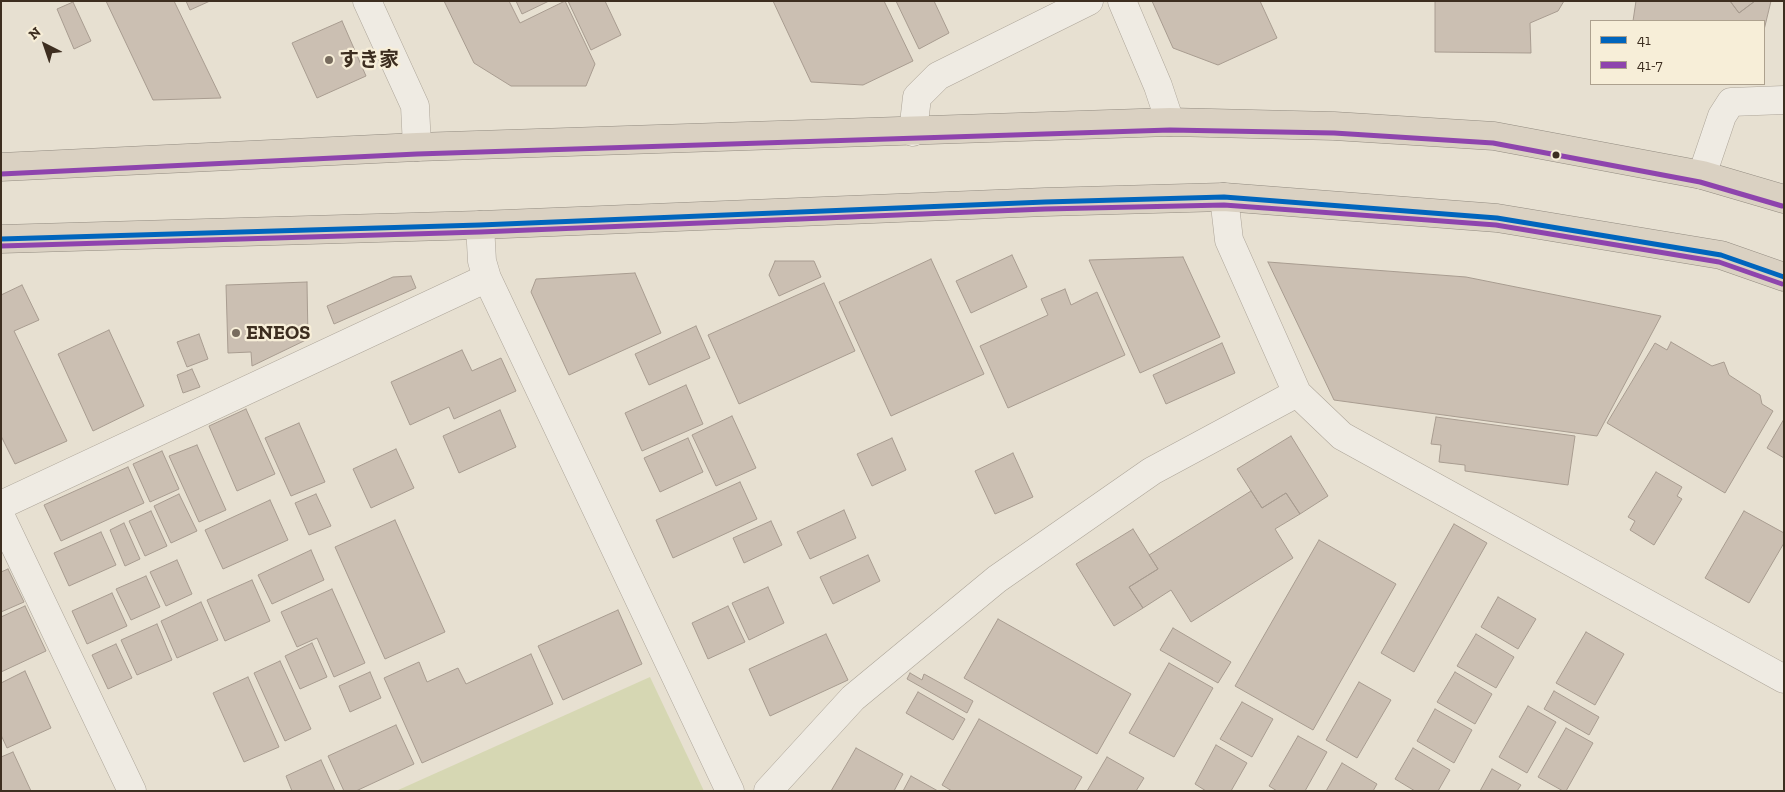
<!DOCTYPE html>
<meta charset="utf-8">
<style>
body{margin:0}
#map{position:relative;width:1785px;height:792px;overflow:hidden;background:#e7e0d1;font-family:"Zilla Slab",serif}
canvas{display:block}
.frame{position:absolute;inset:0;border:2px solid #3d2e20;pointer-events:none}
.legend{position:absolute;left:1590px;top:20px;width:175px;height:65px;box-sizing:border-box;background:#f7eed8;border:1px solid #ada18e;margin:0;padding:6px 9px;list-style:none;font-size:15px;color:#3d2e20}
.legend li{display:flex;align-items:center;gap:10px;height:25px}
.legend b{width:25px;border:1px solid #ada18e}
.north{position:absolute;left:20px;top:20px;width:50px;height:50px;-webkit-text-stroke:4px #f7eed8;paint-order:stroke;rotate:319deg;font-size:14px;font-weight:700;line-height:20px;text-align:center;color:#3d2e20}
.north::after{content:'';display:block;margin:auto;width:18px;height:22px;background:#3d2e20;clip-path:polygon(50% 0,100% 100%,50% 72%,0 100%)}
</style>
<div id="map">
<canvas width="1785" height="792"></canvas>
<div class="frame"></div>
<ul class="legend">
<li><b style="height:6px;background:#0065bd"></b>41</li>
<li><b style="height:6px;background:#8e44ad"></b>41-7</li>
</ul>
<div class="north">N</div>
</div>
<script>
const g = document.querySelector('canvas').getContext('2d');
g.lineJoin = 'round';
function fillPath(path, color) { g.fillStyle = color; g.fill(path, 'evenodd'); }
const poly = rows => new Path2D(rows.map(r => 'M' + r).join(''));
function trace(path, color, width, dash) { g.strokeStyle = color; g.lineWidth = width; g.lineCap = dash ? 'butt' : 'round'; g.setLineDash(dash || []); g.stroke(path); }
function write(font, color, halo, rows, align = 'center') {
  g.font = font + ' "Zilla Slab","Noto Sans JP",serif'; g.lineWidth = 4.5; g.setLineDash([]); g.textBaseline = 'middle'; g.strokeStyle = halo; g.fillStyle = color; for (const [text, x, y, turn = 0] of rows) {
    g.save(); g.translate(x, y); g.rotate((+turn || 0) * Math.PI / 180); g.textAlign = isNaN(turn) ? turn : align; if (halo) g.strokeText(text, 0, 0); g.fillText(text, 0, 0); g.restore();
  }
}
const green = poly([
 [650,677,704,791,396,791]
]);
const building = poly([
 [106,1,174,1,221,98,153,100,106,1],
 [186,1,210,1,190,10,186,1],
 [444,1,509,1,520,23,565,1,595,64,586,86,511,86,474,63,444,1],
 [516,1,549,1,522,14,516,1],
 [568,1,605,1,621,35,591,50,568,1],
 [773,1,884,1,913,61,863,85,811,82,773,1],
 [896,1,934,1,949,33,919,49,896,1],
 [1152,1,1260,1,1277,38,1218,65,1173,48,1152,1],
 [1435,1,1564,1,1558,11,1530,23,1531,53,1435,52,1435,1],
 [1636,1,1730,1,1739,13,1755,1,1771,1,1764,30,1764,21,1633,21,1636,1],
 [1730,1,1755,1,1739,13,1730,1],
 [73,2,91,41,74,49,57,9,73,2],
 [342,21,366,76,317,98,292,43,342,21],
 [1012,255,1027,287,971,313,956,281,1012,255],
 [1183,257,1220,337,1140,373,1089,260,1183,257],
 [931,259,984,374,891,416,839,302,931,259],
 [775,261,814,261,821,277,779,296,769,275,775,261],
 [1268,262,1466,277,1661,316,1597,436,1334,400,1268,262],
 [635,273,661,333,569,375,531,292,536,279,635,273],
 [411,276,416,288,334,324,327,306,393,277,411,276],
 [307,282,308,339,252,366,251,352,228,353,226,285,307,282],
 [824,283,855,351,739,404,708,335,824,283],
 [22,285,39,320,14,331,67,441,15,464,1,436,1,295,22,285],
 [1065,289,1071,305,1097,292,1125,355,1008,408,980,346,1048,315,1041,299,1065,289],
 [696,326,710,358,649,385,635,354,696,326],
 [109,330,144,406,93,431,58,354,109,330],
 [199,334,208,359,187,367,177,342,199,334],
 [1671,342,1712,366,1724,362,1729,375,1760,395,1762,404,1773,411,1725,493,1607,423,1655,343,1667,350,1671,342],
 [1222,343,1235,373,1166,404,1153,375,1222,343],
 [462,350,472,371,501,358,516,391,454,419,449,407,410,425,391,382,462,350],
 [192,369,200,387,183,393,177,375,192,369],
 [686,385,703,424,642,451,625,413,686,385],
 [246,409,275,474,237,491,209,426,246,409],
 [500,410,516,447,459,473,443,436,500,410],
 [732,416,756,468,716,486,692,435,732,416],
 [1436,417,1575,436,1568,485,1465,471,1465,465,1439,462,1441,445,1431,444,1436,417],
 [1784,419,1784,458,1767,448,1784,419],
 [299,423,325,482,291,496,265,438,299,423],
 [1291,436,1328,496,1300,514,1286,493,1262,508,1237,469,1291,436],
 [688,438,703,472,660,492,644,458,688,438],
 [892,438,906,470,872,486,857,454,892,438],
 [197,445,226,510,199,522,169,456,197,445],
 [396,449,414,488,371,508,353,469,396,449],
 [162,451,179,489,150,502,133,464,162,451],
 [1013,453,1033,497,995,514,975,471,1013,453],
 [128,467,144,503,61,541,44,505,128,467],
 [1656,472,1682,487,1677,496,1682,499,1654,545,1630,530,1635,521,1628,517,1656,472],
 [740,482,757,519,673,558,656,520,740,482],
 [1251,491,1262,508,1286,493,1300,514,1275,529,1293,558,1191,622,1171,590,1143,608,1129,587,1158,569,1149,555,1251,491],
 [179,494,197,531,171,543,154,506,179,494],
 [316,494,331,526,309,535,295,503,316,494],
 [270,500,288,540,223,569,205,530,270,500],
 [844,510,856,538,810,559,797,532,844,510],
 [151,511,167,546,145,556,129,521,151,511],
 [1744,511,1784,533,1784,543,1749,603,1705,578,1744,511],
 [395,520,445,632,385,659,335,547,395,520],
 [771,521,782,545,744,563,733,538,771,521],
 [124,523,140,559,125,566,110,530,124,523],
 [1454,524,1487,543,1414,672,1381,653,1454,524],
 [1133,529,1158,569,1129,587,1143,608,1114,626,1076,564,1133,529],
 [101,532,116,565,69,586,54,553,101,532],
 [1319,540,1396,584,1313,730,1235,686,1319,540],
 [311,550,324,580,272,604,258,575,311,550],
 [868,555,880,581,833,604,820,577,868,555],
 [177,560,192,594,166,606,150,572,177,560],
 [8,569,24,602,1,612,1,572,8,569],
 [146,576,160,607,131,620,116,589,146,576],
 [252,580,270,621,225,641,207,600,252,580],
 [768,587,784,623,749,640,732,603,768,587],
 [332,589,365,663,334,677,317,638,297,647,281,612,332,589],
 [112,593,127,626,87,644,72,611,112,593],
 [1498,597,1536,619,1518,649,1481,627,1498,597],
 [201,602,218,640,177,658,161,621,201,602],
 [25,606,46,651,1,672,1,617,25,606],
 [728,606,745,642,708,659,692,623,728,606],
 [618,610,642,664,563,700,538,646,618,610],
 [998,619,1131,694,1097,754,964,678,998,619],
 [157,624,172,660,137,675,121,640,157,624],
 [1173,628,1231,662,1218,683,1160,650,1173,628],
 [1586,632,1624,654,1595,705,1556,683,1586,632],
 [826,634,848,680,770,716,749,669,826,634],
 [1476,634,1514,657,1496,688,1457,666,1476,634],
 [312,643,327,677,300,689,285,656,312,643],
 [116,644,132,678,108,689,92,655,116,644],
 [531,654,553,704,422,763,384,678,419,662,427,682,458,668,466,684,531,654],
 [280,661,311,729,285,741,254,673,280,661],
 [1169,663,1213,688,1174,757,1129,733,1169,663],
 [25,671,51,728,7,748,1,735,1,683,25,671],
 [370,672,381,698,350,712,339,686,370,672],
 [1455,672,1492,694,1475,724,1437,702,1455,672],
 [910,673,922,680,924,674,973,701,967,713,907,679,910,673],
 [248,677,279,747,244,762,213,693,248,677],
 [1359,682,1391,700,1357,758,1326,740,1359,682],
 [1554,691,1599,717,1589,735,1544,709,1554,691],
 [918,692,965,719,953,740,906,713,918,692],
 [1242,702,1273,719,1252,757,1220,739,1242,702],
 [1528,706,1556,722,1527,773,1499,757,1528,706],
 [1435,709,1472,730,1454,763,1417,741,1435,709],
 [979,719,1082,777,1074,791,952,791,942,785,979,719],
 [396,725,414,764,356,791,344,791,328,756,396,725],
 [1566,728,1593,743,1566,791,1563,791,1538,777,1566,728],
 [1298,736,1327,752,1305,791,1277,791,1269,786,1298,736],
 [1216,745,1247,763,1231,791,1206,791,1195,784,1216,745],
 [856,748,903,774,894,791,831,791,856,748],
 [1413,748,1450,770,1438,791,1415,791,1395,779,1413,748],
 [13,752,31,791,1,791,1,757,13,752],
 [1107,757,1144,778,1136,791,1087,791,1107,757],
 [321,760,335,791,292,791,286,776,321,760],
 [1342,763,1377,784,1373,791,1326,791,1342,763],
 [1492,769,1521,785,1517,791,1480,791,1492,769],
 [911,776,938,791,903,791,911,776]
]);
const minor = poly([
 [367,1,415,106,417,147],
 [1122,1,1158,86,1170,122],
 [913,132,917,97,938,76,1089,1],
 [1702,175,1722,116,1731,102,1784,100],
 [1224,197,1229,240,1297,393,1342,436,1784,679],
 [480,225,482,261,487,278,730,791],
 [1,505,487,278],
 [1,517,132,791],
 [768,791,853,698,997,579,1152,471,1297,393]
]);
const highway = poly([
 [1,167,417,147,1170,122,1334,126,1494,136,1702,175,1784,199],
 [1,239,480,225,1045,202,1224,197,1497,218,1721,255,1784,277]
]);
const bus1 = poly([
 [1,239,480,225,1045,202,1224,197,1497,218,1721,255,1784,277]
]);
const bus2 = poly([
 [1,174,417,154,1170,130,1334,133,1493,143,1700,182,1782,206],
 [1,246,480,232,1045,209,1224,205,1496,225,1719,262,1782,284]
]);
const markers = [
 [329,60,5,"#786c5e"],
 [1556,155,4.5,"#3d2e20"],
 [236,333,5,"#786c5e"]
];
const poiNames = [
 ["すき家",339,60],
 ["ENEOS",246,333]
];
fillPath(green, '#d6d7b3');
fillPath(building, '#cbbfb2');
trace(building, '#a89c90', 1);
trace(minor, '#ada599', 29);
trace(highway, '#928b80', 29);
trace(minor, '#efebe3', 28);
trace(highway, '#dad1c2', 28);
trace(bus1, '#0065bd', 5);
trace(bus2, '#8e44ad', 5);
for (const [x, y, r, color] of markers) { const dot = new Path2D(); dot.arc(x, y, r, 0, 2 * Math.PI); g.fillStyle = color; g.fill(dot); trace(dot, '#f7eed8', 2); }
write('bold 20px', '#3d2e20', '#f7eed8', poiNames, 'left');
</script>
